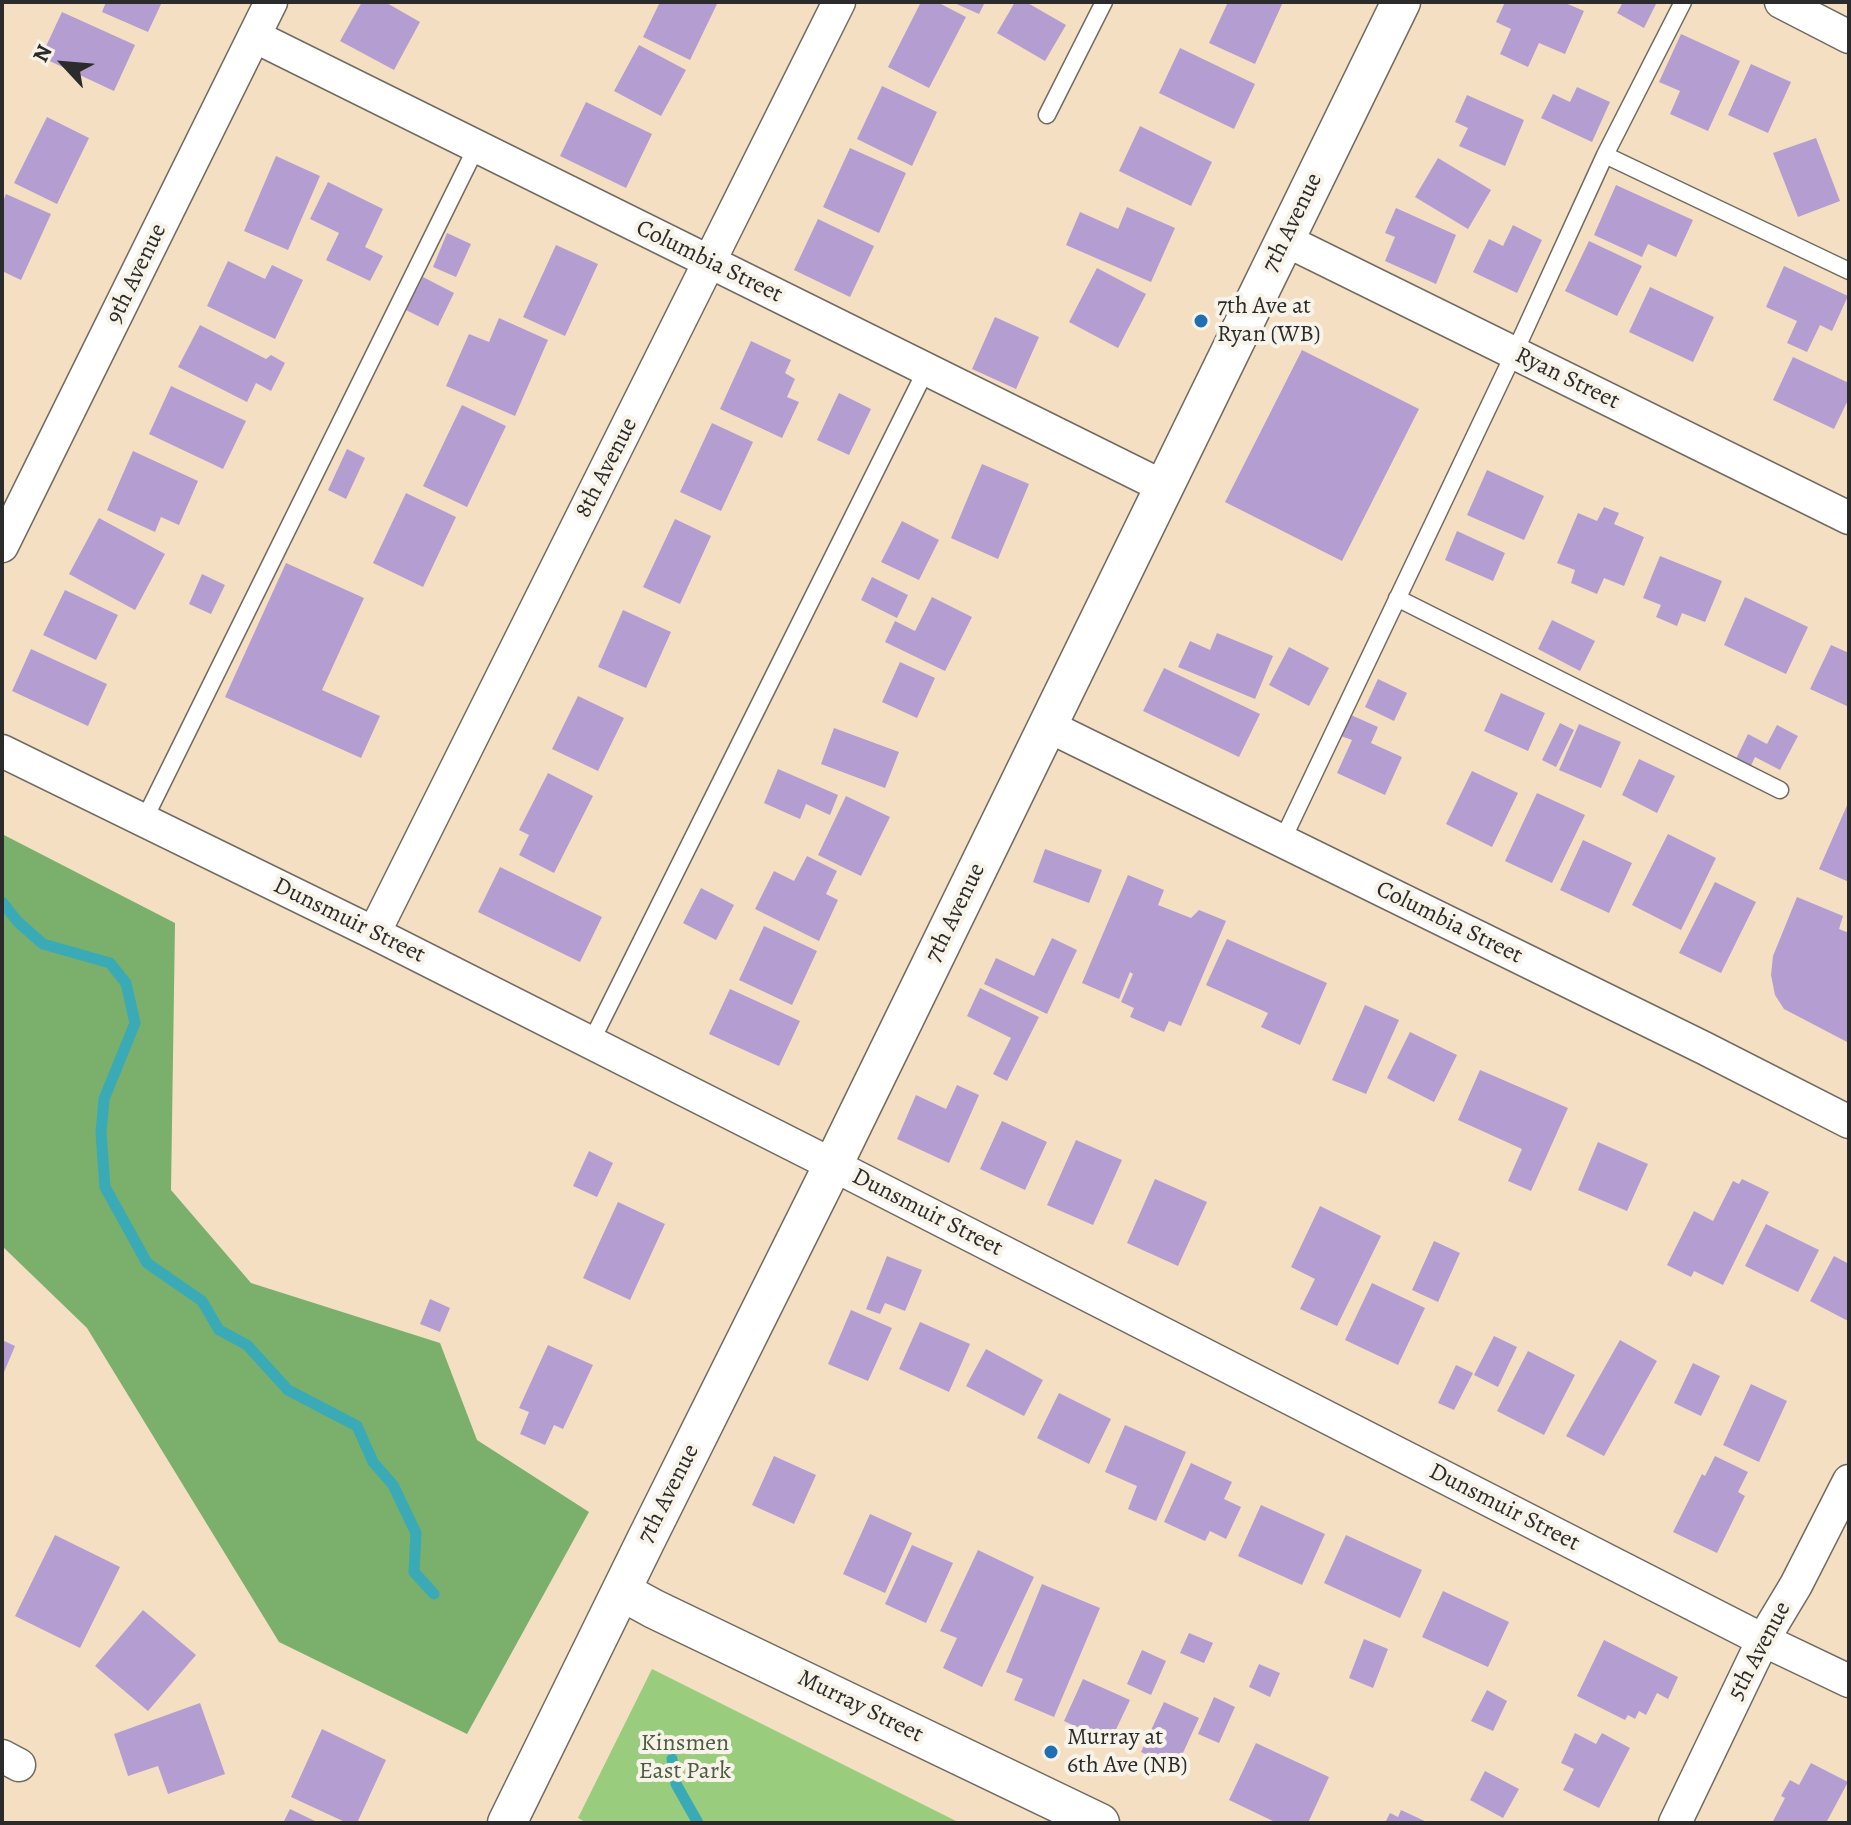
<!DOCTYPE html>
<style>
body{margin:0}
#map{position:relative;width:1851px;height:1825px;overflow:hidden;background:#f4dfc3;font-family:Alegreya,serif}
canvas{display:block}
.frame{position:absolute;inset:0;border:4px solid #2b2b2b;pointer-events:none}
.north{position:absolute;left:24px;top:24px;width:80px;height:80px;-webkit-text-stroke:6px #f7f3e8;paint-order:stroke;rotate:296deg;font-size:22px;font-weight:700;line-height:32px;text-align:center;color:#2b2b2b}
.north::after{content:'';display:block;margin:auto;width:28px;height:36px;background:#2b2b2b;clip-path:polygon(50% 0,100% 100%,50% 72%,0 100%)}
</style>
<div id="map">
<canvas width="1851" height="1825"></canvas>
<div class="frame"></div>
<div class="north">N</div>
</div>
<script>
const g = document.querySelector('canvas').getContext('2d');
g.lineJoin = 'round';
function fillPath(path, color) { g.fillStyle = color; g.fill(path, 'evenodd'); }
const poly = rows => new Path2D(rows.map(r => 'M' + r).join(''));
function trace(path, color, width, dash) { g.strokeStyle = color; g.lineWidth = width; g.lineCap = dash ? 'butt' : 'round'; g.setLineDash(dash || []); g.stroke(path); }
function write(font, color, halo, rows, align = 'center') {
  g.font = font + ' Alegreya,serif'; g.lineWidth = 8; g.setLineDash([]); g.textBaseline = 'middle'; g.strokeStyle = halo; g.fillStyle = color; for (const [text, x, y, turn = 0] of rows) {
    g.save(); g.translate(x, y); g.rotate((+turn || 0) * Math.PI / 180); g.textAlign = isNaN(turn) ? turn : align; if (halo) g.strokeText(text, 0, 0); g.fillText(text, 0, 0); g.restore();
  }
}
const green = poly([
 [652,1669,960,1823,587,1823,578,1818]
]);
const forest = poly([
 [2,834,175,923,171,1190,251,1283,440,1343,477,1440,589,1512,467,1734,279,1642,87,1328,2,1246]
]);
const stream = poly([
 [2,902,18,922,43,944,110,963,126,983,135,1023,104,1099,101,1133,105,1187,147,1263,202,1301,219,1330,247,1345,288,1390,357,1426,373,1462,393,1485,416,1533,414,1572,434,1594],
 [672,1759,676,1784,698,1823]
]);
const building = poly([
 [106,2,162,2,148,32,102,12],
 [362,2,385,2,420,22,394,70,340,41],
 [660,2,712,2,717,4,690,60,643,37],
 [921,2,937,2,966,17,929,88,888,67],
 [952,2,985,2,979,14],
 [1015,2,1026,2,1066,25,1045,61,997,33],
 [1228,2,1283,2,1255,64,1209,43],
 [1505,2,1563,2,1584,11,1565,54,1539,43,1528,67,1500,54,1511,29,1496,22],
 [1623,2,1657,2,1644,28,1617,13],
 [62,12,135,45,114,91,41,57],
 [1681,34,1740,61,1708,131,1670,114,1680,91,1659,82],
 [639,45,686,70,661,116,614,91],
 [1180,48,1255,84,1234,129,1159,93],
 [1751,64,1791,82,1768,133,1728,115],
 [882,86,937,112,912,166,857,139],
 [1577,87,1610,102,1592,142,1541,118,1553,94,1570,102],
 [1467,95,1524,120,1505,166,1459,146,1468,128,1455,122],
 [586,102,652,134,626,188,560,156],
 [47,117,89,138,57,204,14,183],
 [1140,126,1212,162,1191,206,1119,171],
 [1816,138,1840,201,1798,217,1773,153],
 [850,148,906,173,879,233,823,207],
 [276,156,320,176,288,250,244,231],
 [1438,158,1491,190,1468,229,1415,197],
 [328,182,383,209,365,247,383,256,370,281,326,260,339,233,310,219],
 [1616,185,1693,220,1676,257,1648,244,1642,257,1594,235],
 [6,194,51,214,21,280,2,271,2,204],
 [1127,207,1175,228,1151,282,1066,245,1080,212,1118,229],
 [1396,208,1456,235,1436,284,1385,261,1395,237,1385,233],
 [818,219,874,246,850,297,794,270],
 [1513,225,1542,240,1517,293,1473,272,1489,239,1503,246],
 [447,233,471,244,456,277,433,267],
 [1589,241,1642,266,1617,316,1565,291],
 [556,245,598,264,565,336,523,317],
 [228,261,265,279,272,265,303,280,275,339,207,306],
 [1784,266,1848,296,1832,331,1820,325,1807,352,1787,343,1797,321,1766,307],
 [1097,268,1146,294,1118,348,1069,322],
 [423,277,454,293,438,326,406,310],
 [1650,287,1714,317,1693,362,1629,332],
 [995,317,1039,337,1016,389,972,369],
 [499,318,548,340,515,416,446,386,469,334,489,342],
 [200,325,266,359,271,355,285,363,271,391,256,383,247,402,178,367],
 [751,341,791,360,785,373,795,379,787,397,799,402,782,438,720,409],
 [1302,350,1419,409,1342,561,1225,502],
 [1793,357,1849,383,1849,398,1834,429,1773,400],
 [171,386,246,421,223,469,149,434],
 [839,393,871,409,849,455,817,440],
 [462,405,506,426,467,507,423,486],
 [712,423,753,442,721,511,680,492],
 [347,449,365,458,346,499,328,490],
 [133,451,198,481,179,525,161,517,155,532,107,510],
 [982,464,1029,484,998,559,951,538],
 [1487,470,1544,496,1524,540,1467,515],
 [406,493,456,517,423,587,373,563],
 [1604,507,1619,513,1614,524,1644,537,1624,586,1604,578,1597,594,1571,583,1575,570,1557,563,1578,513,1597,521],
 [99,518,165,554,135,610,69,574],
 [675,519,711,536,680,604,643,587],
 [902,521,939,540,919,580,881,562],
 [1457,531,1505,553,1493,581,1445,560],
 [1660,556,1722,581,1705,622,1682,613,1677,626,1656,617,1661,605,1643,598],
 [286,563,364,598,322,690,380,716,361,758,225,697],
 [202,574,225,585,211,614,189,604],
 [872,577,908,595,897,618,861,600],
 [65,590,118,615,96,660,43,635],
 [932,597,972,617,945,671,885,642,895,621,915,631],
 [1745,597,1808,627,1786,674,1724,645],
 [623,610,671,632,646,688,598,667],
 [1552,620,1595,641,1580,671,1538,649],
 [1217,633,1273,656,1255,699,1178,667,1190,641,1210,650],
 [1831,645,1849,653,1849,707,1810,689],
 [1289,647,1329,668,1309,706,1269,685],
 [31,649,107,684,88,726,12,691],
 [900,662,935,678,917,718,882,702],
 [1164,668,1260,714,1239,757,1143,711],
 [1378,679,1407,693,1394,721,1365,707],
 [1501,693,1545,713,1528,751,1484,731],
 [578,696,624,718,598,771,552,749],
 [1351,715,1378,727,1371,743,1402,757,1385,795,1337,773,1352,740,1341,736],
 [1560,723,1574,730,1556,767,1542,760],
 [1579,724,1621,742,1601,788,1559,770],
 [1777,725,1798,736,1780,770,1755,757,1749,770,1734,763,1748,734,1767,744],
 [834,728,899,752,885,788,821,764],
 [1639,759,1675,776,1657,813,1622,795],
 [778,769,838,795,830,815,806,804,800,819,764,803],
 [1472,771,1518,793,1492,847,1446,824],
 [548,773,593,796,554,873,519,855,529,835,519,830],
 [1537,793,1585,815,1552,883,1505,861],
 [846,796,890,817,861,876,818,855],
 [1849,801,1849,882,1819,869],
 [1668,834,1716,858,1681,930,1632,905],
 [1583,840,1632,863,1609,913,1560,890],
 [1045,849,1102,870,1089,903,1033,882],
 [807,856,837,871,826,894,838,900,819,941,755,909,774,871,794,881],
 [500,867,602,917,580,962,478,912],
 [1128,875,1164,890,1158,905,1191,918,1199,910,1226,921,1181,1026,1169,1021,1164,1032,1130,1017,1134,1008,1121,1002,1133,974,1130,972,1119,999,1082,983],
 [1715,882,1756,902,1721,973,1679,953],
 [701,888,734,905,716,940,683,923],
 [1797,897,1843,916,1839,929,1849,933,1849,1043,1784,1009,1775,995,1771,975,1773,956],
 [764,926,817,951,792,1005,739,980],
 [1052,938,1077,950,1047,1014,984,984,996,958,1034,976],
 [1227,939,1327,983,1300,1045,1261,1027,1268,1013,1206,985],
 [980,988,1039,1017,1007,1081,993,1074,1011,1038,967,1016],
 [730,989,800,1021,779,1066,709,1034],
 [1365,1005,1399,1020,1366,1094,1332,1080],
 [1410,1032,1457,1055,1434,1102,1387,1078],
 [1480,1070,1568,1108,1531,1191,1508,1181,1522,1149,1458,1120],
 [957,1085,979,1095,949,1163,897,1139,916,1095,946,1109],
 [1002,1121,1047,1142,1025,1190,980,1169],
 [1076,1140,1122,1160,1093,1225,1047,1205],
 [1598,1142,1648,1164,1627,1211,1578,1190],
 [589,1151,613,1163,597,1197,573,1186],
 [1155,1179,1207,1202,1178,1266,1127,1243],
 [1742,1179,1769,1192,1723,1285,1694,1271,1691,1277,1667,1265,1694,1211,1713,1221,1733,1181,1739,1184],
 [618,1202,665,1224,630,1300,583,1278],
 [1320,1206,1381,1236,1337,1326,1300,1309,1315,1279,1291,1267],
 [1766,1224,1819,1250,1798,1292,1745,1266],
 [1434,1241,1460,1253,1438,1302,1412,1290],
 [887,1256,922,1270,905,1311,885,1303,880,1314,866,1309],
 [1834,1256,1849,1264,1848,1321,1810,1301],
 [1372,1283,1425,1308,1398,1365,1345,1340],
 [430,1299,450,1308,440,1332,420,1324],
 [851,1310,892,1328,868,1381,828,1364],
 [920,1322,970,1344,949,1392,899,1369],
 [1494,1336,1517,1347,1498,1387,1474,1375],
 [2,1340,15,1346,2,1377],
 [1620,1340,1657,1361,1604,1456,1566,1436],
 [548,1345,593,1365,563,1429,554,1425,545,1445,520,1434,529,1412,519,1408],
 [986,1349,1043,1380,1024,1416,966,1386],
 [1528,1351,1575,1375,1544,1435,1497,1411],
 [1693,1363,1720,1376,1701,1416,1674,1403],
 [1456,1365,1473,1373,1454,1410,1438,1403],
 [1751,1384,1787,1401,1759,1462,1723,1445],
 [1059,1393,1111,1419,1089,1464,1037,1438],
 [1125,1425,1186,1452,1156,1521,1128,1509,1137,1486,1105,1472],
 [774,1456,816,1475,794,1524,752,1505],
 [1715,1456,1748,1472,1738,1492,1745,1496,1717,1553,1673,1532,1702,1474,1705,1476],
 [1191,1463,1232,1482,1224,1499,1241,1507,1226,1539,1210,1531,1205,1541,1164,1522],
 [1261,1505,1325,1534,1302,1585,1238,1556],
 [870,1514,912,1533,885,1593,843,1574],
 [55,1535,120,1567,80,1648,15,1616],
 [1346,1535,1422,1570,1400,1618,1324,1583],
 [912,1545,953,1563,926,1623,885,1604],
 [978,1550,1034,1577,982,1687,943,1668,957,1638,940,1631],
 [1042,1584,1100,1608,1054,1717,1014,1700,1023,1679,1006,1672],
 [1443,1591,1509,1622,1488,1667,1422,1637],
 [143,1610,196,1655,148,1711,95,1666],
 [1189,1633,1213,1643,1204,1663,1180,1653],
 [1364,1639,1388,1649,1373,1688,1349,1678],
 [1604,1640,1678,1677,1668,1699,1657,1693,1646,1715,1639,1711,1635,1719,1628,1715,1625,1720,1577,1696],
 [1142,1650,1166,1661,1151,1695,1127,1684],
 [1259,1664,1280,1673,1270,1697,1249,1687],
 [1083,1679,1130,1700,1110,1742,1064,1721],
 [1487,1690,1507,1701,1493,1731,1471,1721],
 [1214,1697,1235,1707,1219,1743,1198,1734],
 [1164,1702,1199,1718,1176,1768,1141,1752],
 [200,1703,225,1774,168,1794,158,1766,128,1776,114,1734],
 [322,1729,386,1760,357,1823,347,1823,291,1797],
 [1575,1733,1596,1744,1602,1733,1630,1748,1599,1808,1563,1790,1574,1769,1561,1763],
 [1256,1743,1329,1777,1308,1823,1277,1823,1229,1800],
 [1811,1763,1848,1782,1826,1823,1772,1823,1785,1798,1781,1796,1790,1780,1799,1785],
 [1485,1771,1519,1789,1503,1818,1470,1800],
 [290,1809,319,1823,283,1823],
 [1401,1810,1429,1823,1385,1823,1390,1813,1398,1817]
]);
const service = poly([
 [1047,115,1104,2],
 [1605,155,1849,271],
 [1397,598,1780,790],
 [144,820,477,146],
 [1282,841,1518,345,1605,155,1683,2],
 [591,1042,926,370]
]);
const minor = poly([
 [1781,2,1849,37],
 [254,36,1164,487],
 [1285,240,1849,518],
 [2,546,271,2],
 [1048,726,1704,1048,1849,1122],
 [2,751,374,933,833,1165,1763,1640,1849,1681],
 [374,933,839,2],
 [2,1756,19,1765],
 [1675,1823,1763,1640,1796,1585,1849,1481]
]);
const tertiary = poly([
 [621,1591,654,1609,1100,1823],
 [507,1823,646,1540,833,1165,1401,2]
]);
const markers = [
 [1201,321,8,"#1f6fb2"],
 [1051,1752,8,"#1f6fb2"]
];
const streetNames = [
 ["7th Avenue",1293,223,-64],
 ["Columbia Street",709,262,26],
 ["9th Avenue",137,274,-64],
 ["Ryan Street",1567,379,26],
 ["8th Avenue",607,468,-63],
 ["7th Avenue",956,913,-64],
 ["Dunsmuir Street",349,921,26],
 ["Columbia Street",1449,923,26],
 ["Dunsmuir Street",927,1213,27],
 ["7th Avenue",669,1494,-63],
 ["Dunsmuir Street",1504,1508,27],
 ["5th Avenue",1760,1651,-62],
 ["Murray Street",860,1707,26]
];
const poiNames = [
 ["7th Ave at",1217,307],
 ["Ryan (WB)",1217,335],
 ["Murray at",1067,1738],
 ["6th Ave (NB)",1067,1766]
];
const parkNames = [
 ["Kinsmen",685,1744],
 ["East Park",685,1772]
];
fillPath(green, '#99cc7c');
fillPath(forest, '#7ab06c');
trace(stream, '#39aab6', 11);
fillPath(building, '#b49ed1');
trace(service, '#716a60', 19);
trace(minor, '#716a60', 35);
trace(tertiary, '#716a60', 41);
trace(service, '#fff', 16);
trace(minor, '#fff', 32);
trace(tertiary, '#fff', 38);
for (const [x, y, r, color] of markers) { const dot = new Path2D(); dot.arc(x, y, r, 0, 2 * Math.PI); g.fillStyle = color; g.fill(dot); trace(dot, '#f7f3e8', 3); }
write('24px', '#2b2b2b', '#f7f3e8', streetNames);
write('24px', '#2b2b2b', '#f7f3e8', poiNames, 'left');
write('24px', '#4c5b43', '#f7f3e8', parkNames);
</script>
